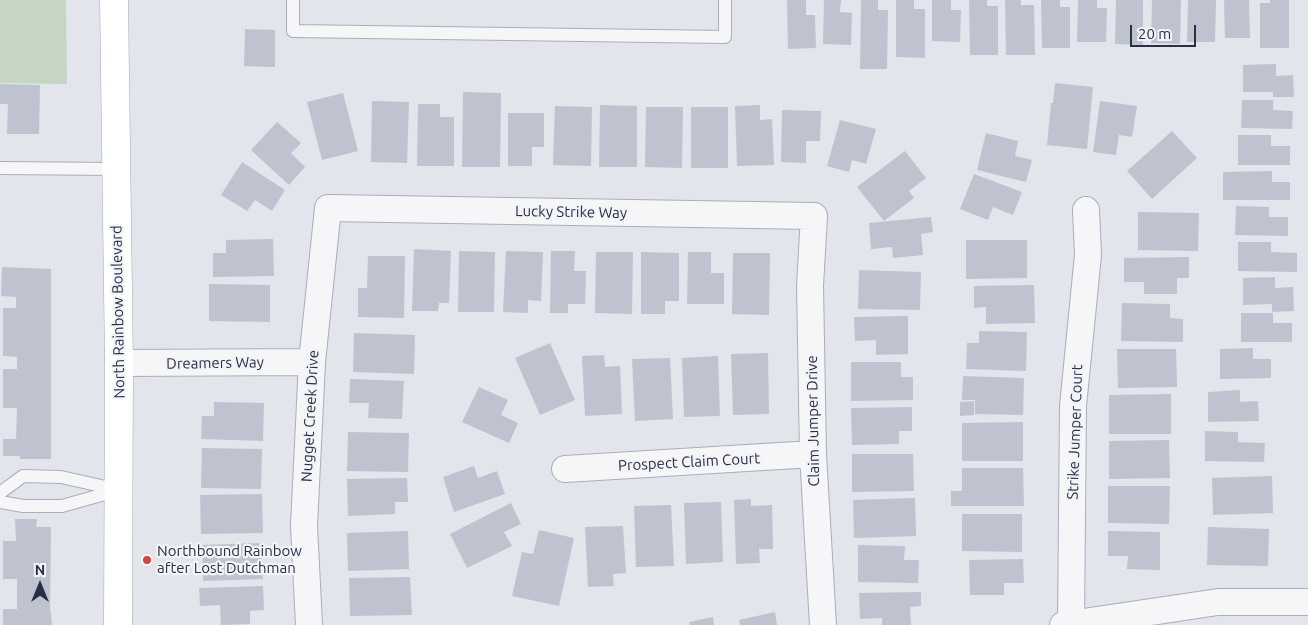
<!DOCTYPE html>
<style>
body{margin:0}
#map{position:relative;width:1308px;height:625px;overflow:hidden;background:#e2e5eb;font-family:Ubuntu,sans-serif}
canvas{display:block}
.north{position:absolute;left:15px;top:560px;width:50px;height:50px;-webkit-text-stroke:4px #f2f4f8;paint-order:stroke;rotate:0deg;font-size:14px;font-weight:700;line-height:20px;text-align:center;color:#292f44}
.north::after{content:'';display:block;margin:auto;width:18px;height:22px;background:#292f44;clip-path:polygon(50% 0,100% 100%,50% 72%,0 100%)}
.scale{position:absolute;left:1130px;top:25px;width:66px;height:22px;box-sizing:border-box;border:2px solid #292f44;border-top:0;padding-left:6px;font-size:15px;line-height:18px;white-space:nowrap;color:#292f44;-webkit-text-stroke:4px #f2f4f8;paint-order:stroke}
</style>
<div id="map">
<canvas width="1308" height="625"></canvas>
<div class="north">N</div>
<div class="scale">20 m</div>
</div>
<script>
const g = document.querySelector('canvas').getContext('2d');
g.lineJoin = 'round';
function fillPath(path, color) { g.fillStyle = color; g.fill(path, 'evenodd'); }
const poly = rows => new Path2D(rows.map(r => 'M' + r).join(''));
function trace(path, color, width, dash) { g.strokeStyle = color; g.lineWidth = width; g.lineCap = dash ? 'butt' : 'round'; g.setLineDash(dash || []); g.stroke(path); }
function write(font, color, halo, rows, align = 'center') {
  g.font = font + ' Ubuntu,sans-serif'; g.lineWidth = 4.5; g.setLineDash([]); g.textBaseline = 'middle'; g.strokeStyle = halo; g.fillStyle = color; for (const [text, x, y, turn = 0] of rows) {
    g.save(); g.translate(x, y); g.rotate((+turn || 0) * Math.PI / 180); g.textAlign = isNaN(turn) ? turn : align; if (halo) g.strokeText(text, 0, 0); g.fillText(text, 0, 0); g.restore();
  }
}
const green = poly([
 [0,0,66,0,67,84,0,83]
]);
const building = poly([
 [787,0,806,0,806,15,815,15,816,48,788,49],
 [824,0,841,0,840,12,852,13,851,45,823,44],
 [861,0,878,0,878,10,888,10,887,69,860,69],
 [896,0,914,0,914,9,925,9,925,58,896,57],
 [932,0,951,0,951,10,961,10,960,42,932,41],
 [969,0,987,0,987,6,998,6,998,55,970,55],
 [1005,0,1021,0,1021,5,1034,5,1035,55,1006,55],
 [1041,0,1060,0,1060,7,1070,7,1070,48,1042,48],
 [1078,0,1097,0,1097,8,1107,8,1106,42,1077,42],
 [1116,0,1143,0,1143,45,1115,44],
 [1152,0,1181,0,1180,44,1151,43],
 [1188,0,1216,0,1215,42,1187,42],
 [1224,0,1249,0,1250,38,1225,38],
 [1270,0,1289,0,1289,48,1260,48,1260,3,1270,3],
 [245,29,275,30,275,67,244,66],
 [1276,64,1276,76,1293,75,1294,97,1273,97,1273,92,1243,92,1243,65],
 [1055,83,1093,87,1087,149,1047,145,1051,103,1053,103],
 [0,84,40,85,39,134,7,134,8,104,0,104],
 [463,92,501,93,500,167,462,167],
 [343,93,358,151,322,160,307,102],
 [1242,100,1273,100,1273,110,1293,111,1292,129,1241,128],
 [372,101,409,102,407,163,371,162],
 [1100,101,1137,106,1132,137,1119,135,1116,155,1093,152],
 [418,104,440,104,440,117,454,117,454,166,417,166],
 [600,105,637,106,637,167,599,167],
 [760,105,760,120,772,119,774,165,737,166,735,106],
 [555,106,592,107,591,166,553,165],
 [646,107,683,107,682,168,645,167],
 [691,107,728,107,728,168,691,168],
 [782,110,821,111,820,141,806,141,806,163,781,162],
 [508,113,544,113,544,147,532,147,532,166,508,166],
 [840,120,876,129,866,164,852,160,849,172,827,166],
 [277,122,301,143,291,153,305,167,289,185,251,150],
 [1172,131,1197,158,1152,199,1127,171],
 [986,133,1018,141,1015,156,1032,160,1026,182,977,170],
 [1238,135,1271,135,1271,146,1290,146,1290,165,1238,165],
 [905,151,926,178,909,191,914,198,884,221,857,187],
 [242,162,285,190,272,211,255,200,247,211,221,195],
 [1272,171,1272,182,1290,182,1290,200,1223,200,1223,172],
 [974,174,1022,192,1013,215,993,207,988,220,960,209],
 [1236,206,1269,207,1269,217,1288,217,1288,236,1235,235],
 [1138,212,1199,213,1198,251,1138,250],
 [931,217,933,232,921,234,923,255,893,258,892,247,871,249,869,223],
 [273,239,274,276,213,277,213,253,226,253,226,240],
 [966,240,1027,240,1027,278,966,279],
 [1238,242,1271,242,1271,252,1297,253,1297,272,1238,271],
 [414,249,451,251,449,303,439,303,438,311,412,311],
 [459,251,495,252,494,312,458,312],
 [506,251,543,252,541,301,528,300,528,313,503,312],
 [551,251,575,251,574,271,586,271,585,304,568,304,568,313,550,313],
 [596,252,633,252,632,314,595,313],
 [641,252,679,253,679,301,665,301,665,314,641,314],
 [688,252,711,252,711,273,724,273,724,304,687,304],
 [733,253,770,253,769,315,732,314],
 [368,256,405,256,404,318,358,317,358,288,367,288],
 [1189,257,1189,278,1177,278,1177,294,1144,294,1144,282,1124,282,1124,258],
 [2,267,51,269,51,459,20,459,20,456,3,456,3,439,16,439,17,408,3,408,3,369,17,369,17,357,3,356,3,308,16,308,16,297,1,296],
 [859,270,921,272,920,310,858,309],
 [1275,277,1275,288,1293,287,1294,311,1272,312,1272,304,1243,305,1243,278],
 [209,284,270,285,270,322,209,321],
 [1034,285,1035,323,986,324,986,307,974,308,974,286],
 [1122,303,1170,304,1170,318,1183,319,1183,342,1121,341],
 [1241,313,1273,313,1273,323,1292,323,1292,342,1241,342],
 [908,316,908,354,876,355,876,340,855,341,854,317],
 [979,331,1027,332,1026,371,966,369,967,343,979,343],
 [354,333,415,335,414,374,353,372],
 [550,343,575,400,540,415,515,358],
 [1253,348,1253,359,1271,359,1271,378,1220,379,1220,349],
 [1117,349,1176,349,1177,387,1118,388],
 [768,353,769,414,733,415,731,354],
 [604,355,605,367,620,366,622,414,585,416,582,356],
 [718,356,720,416,684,417,682,358],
 [670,358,673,419,635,421,632,359],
 [851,362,901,362,901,377,913,377,913,400,851,401],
 [963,376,1024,378,1023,415,975,414,975,400,962,400],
 [350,379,404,381,402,419,368,418,369,403,349,403],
 [479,387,508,400,501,415,518,423,509,443,462,422],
 [1240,390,1240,402,1258,401,1259,421,1208,422,1208,392],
 [1171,394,1171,434,1109,434,1109,395],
 [974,401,974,415,960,416,960,402],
 [214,402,264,403,263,441,201,439,202,416,214,416],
 [912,407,912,431,899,431,899,444,852,445,851,408],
 [1023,422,1023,461,962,461,962,423],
 [1205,431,1238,432,1238,442,1265,443,1264,462,1205,461],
 [348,432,409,433,408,472,347,471],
 [1169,440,1170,478,1109,479,1109,441],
 [202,448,262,449,261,489,201,488],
 [852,454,913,454,914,491,852,492],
 [474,466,478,478,497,471,505,494,454,512,443,477],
 [962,468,1023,468,1024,506,951,506,951,491,962,491],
 [1272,476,1273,513,1213,515,1212,478],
 [407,478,408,502,395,502,395,514,348,516,347,479],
 [1108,486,1170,486,1169,524,1108,523],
 [262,494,263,533,201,534,200,495],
 [915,498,916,536,854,538,853,500],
 [751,499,751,506,772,505,773,549,759,549,760,563,736,564,734,500],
 [721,502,723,562,686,564,684,503],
 [511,503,521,524,504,532,512,546,467,568,450,534],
 [671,505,674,566,636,567,634,506],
 [962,514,1022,514,1022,552,962,551],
 [15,519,37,519,36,527,51,527,50,612,51,612,52,625,3,625,3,609,17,609,17,579,3,579,3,541,16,541],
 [623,526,626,573,613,574,614,586,588,587,585,527],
 [1208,527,1269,529,1268,566,1207,565],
 [539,530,574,538,559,606,512,596,522,552,533,554],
 [408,531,409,569,348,571,347,533],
 [1108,531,1160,532,1160,570,1127,569,1128,556,1108,556],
 [261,543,263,579,203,581,202,545],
 [858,545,905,546,904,560,919,560,918,583,858,582],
 [1023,559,1024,583,1004,583,1004,595,970,595,969,560],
 [410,577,412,615,350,616,349,578],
 [263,586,264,610,250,611,250,624,221,625,220,605,200,606,199,588],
 [921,592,921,606,910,607,911,625,882,625,882,618,860,619,859,593],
 [775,612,777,625,740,625,739,620],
 [713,617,714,625,690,625,689,622]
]);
const service = poly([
 [293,0,293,31,725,37,725,0],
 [0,168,116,169],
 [0,493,23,476,61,477,119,490,62,506,23,506,0,502]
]);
const minor = poly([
 [119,363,312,362],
 [565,469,813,454],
 [309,625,304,526,312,362,328,208,814,216,810,286,813,454,823,625],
 [1063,625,1218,602,1308,602],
 [1071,625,1073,406,1088,255,1086,210]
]);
const primary = poly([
 [114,0,119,363,118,625]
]);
const markers = [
 [147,560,5,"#d54343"]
];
const streetNames = [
 ["Lucky Strike Way",571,212,1],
 ["North Rainbow Boulevard",118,312,-91],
 ["Dreamers Way",215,363,-1],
 ["Nugget Creek Drive",310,416,-87],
 ["Claim Jumper Drive",813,421,-91],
 ["Strike Jumper Court",1075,432,-88],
 ["Prospect Claim Court",689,462,-3]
];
const poiNames = [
 ["Northbound Rainbow",157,551],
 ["after Lost Dutchman",157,568]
];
fillPath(green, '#c5d6c3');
fillPath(building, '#bfc3cf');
trace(service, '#aaaeb9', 14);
trace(minor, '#aaaeb9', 28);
trace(primary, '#a1a7b8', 29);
trace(service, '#f6f6f9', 12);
trace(minor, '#f6f6f9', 26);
trace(primary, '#fff', 28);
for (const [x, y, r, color] of markers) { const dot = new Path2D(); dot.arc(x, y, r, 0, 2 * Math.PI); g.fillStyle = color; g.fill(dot); trace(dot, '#f2f4f8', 2); }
write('15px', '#292f44', '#f2f4f8', streetNames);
write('15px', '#292f44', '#f2f4f8', poiNames, 'left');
</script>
